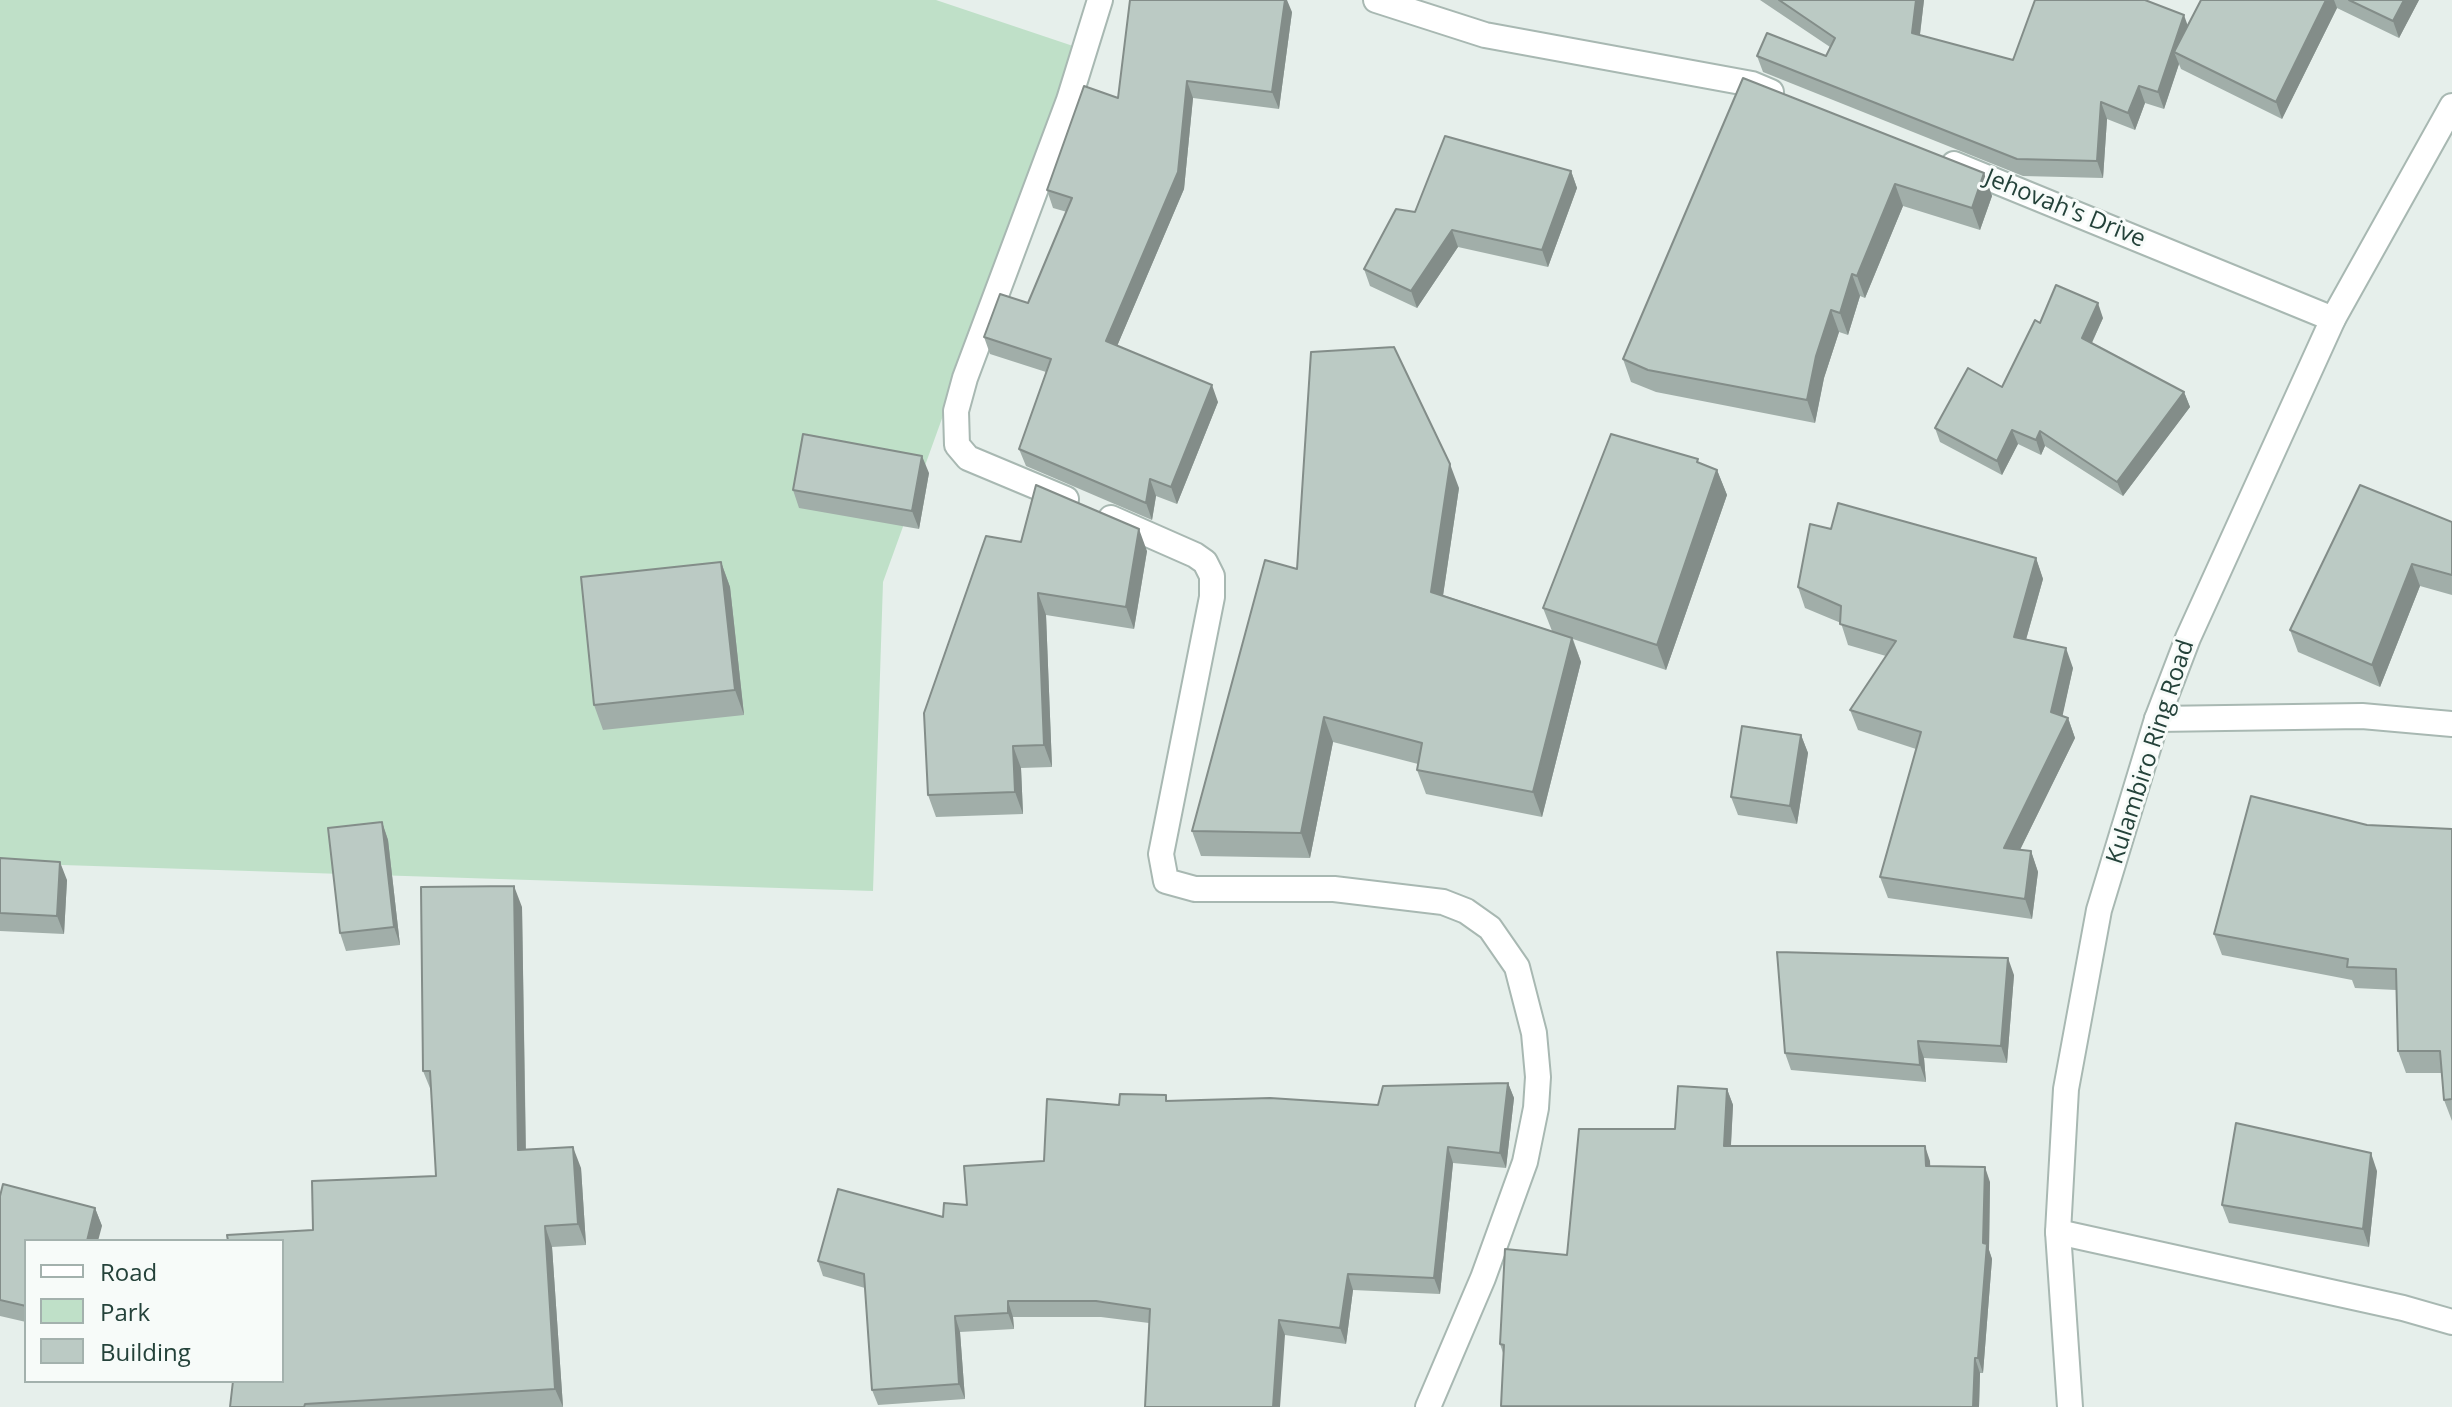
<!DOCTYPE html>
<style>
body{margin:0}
#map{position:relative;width:2452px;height:1407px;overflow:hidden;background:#e6efeb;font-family:"Open Sans",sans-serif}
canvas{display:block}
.legend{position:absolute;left:24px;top:1239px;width:260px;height:144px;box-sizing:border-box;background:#f7fbf9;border:2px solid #a3b1ad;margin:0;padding:10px 14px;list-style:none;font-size:24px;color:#24423a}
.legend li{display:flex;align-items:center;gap:16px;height:40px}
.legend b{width:40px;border:2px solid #a3b1ad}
</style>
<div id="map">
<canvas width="2452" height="1407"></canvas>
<ul class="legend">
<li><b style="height:10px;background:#fff"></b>Road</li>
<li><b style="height:22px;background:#bfe0c8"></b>Park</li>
<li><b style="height:22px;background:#bbcac4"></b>Building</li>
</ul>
</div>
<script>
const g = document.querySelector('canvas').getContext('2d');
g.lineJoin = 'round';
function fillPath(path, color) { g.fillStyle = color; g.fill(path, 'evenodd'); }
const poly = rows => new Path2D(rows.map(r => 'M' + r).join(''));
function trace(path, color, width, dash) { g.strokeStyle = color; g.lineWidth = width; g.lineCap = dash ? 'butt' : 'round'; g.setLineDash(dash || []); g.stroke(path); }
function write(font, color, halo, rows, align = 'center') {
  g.font = font + ' "Open Sans",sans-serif'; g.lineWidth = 6; g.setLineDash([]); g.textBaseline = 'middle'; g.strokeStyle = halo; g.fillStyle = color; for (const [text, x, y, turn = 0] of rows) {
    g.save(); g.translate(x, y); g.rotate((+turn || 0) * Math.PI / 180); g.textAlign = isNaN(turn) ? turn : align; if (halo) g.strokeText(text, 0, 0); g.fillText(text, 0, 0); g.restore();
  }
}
const green = poly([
 [0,0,936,0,1076,47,883,582,873,891,0,863]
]);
const minor = poly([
 [1376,0,1485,35,1752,84,1771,92],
 [1954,164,2333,319],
 [1066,499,968,458,957,445,956,411,965,378,1069,100,1100,0],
 [1111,518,1195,555,1205,562,1212,576,1212,597,1161,854,1166,881,1195,889,1334,889,1443,902,1466,911,1490,928,1517,967,1534,1033,1538,1077,1536,1108,1525,1162,1483,1278,1428,1407],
 [2157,719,2362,716,2452,724],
 [2058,1232,2403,1308,2452,1322]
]);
const tertiary = poly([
 [2070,1407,2058,1232,2066,1089,2099,910,2157,719,2188,638,2333,319,2452,106]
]);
const wall = poly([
 [1760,0,1924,0,1920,35,2013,60,2188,25,2201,0,2419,0,2399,38,2337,8,2282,119,2181,69,2179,64,2164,109,2145,103,2135,130,2107,119,2103,178,2023,176,1763,72,1757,56,1826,56,1830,47],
 [1292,12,1279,109,1193,98,1184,189,1117,346,1218,402,1177,504,1156,496,1152,520,1026,466,1019,449,1046,372,990,354,984,337,1028,303,1067,212,1053,208,1047,190,1118,98],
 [1743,78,1984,173,1992,196,1980,230,1903,206,1865,298,1860,296,1848,335,1839,332,1824,378,1815,423,1656,392,1631,382,1623,359],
 [1571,171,1577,188,1548,267,1458,247,1417,308,1370,286,1364,269,1415,212],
 [2103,318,2092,343,2184,392,2190,407,2123,496,2045,446,2041,455,2018,444,2002,475,1940,442,1935,428,2002,387,2040,323],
 [1699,463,1717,470,1727,495,1666,670,1573,639,1581,662,1542,817,1426,794,1417,770,1418,764,1333,742,1310,858,1201,856,1192,831,1459,488,1443,595,1552,631,1543,608],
 [929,473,919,529,799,508,793,490],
 [2452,522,2452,595,2420,586,2380,687,2298,652,2290,630],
 [1831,529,2036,558,2043,579,2026,640,2073,668,2062,716,2068,718,2075,738,2020,850,2031,851,2038,872,2032,919,1888,898,1880,877,1916,749,1858,730,1850,710,1886,656,1848,645,1841,623,1805,608,1798,587],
 [1021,542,1147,551,1134,629,1046,615,1052,767,1021,768,1023,814,936,817,928,795],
 [721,562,730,587,744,715,603,730,594,705],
 [1801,735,1808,753,1797,824,1738,815,1731,797],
 [382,822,388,840,400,945,346,951,340,933],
 [2367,825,2452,829,2452,1121,2444,1100,2442,1073,2406,1073,2398,1051,2396,990,2355,988,2352,980,2222,955,2214,934],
 [0,858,67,880,64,934,0,931],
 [522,907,526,1150,581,1168,586,1245,552,1247,563,1407,230,1407,313,1230,436,1176,432,1093,423,1071],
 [2014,975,2007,1063,1924,1058,1926,1082,1791,1070,1785,1053],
 [1508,1083,1514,1098,1506,1168,1453,1163,1440,1294,1353,1290,1346,1344,1285,1335,1149,1323,1101,1317,1013,1317,1014,1329,960,1332,965,1399,878,1405,872,1390,865,1288,823,1276,818,1261,943,1217,967,1205,1044,1161,1119,1105,1168,1101,1378,1105],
 [1727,1089,1733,1105,1731,1146,1930,1161,1930,1166,1990,1182,1989,1250,1992,1259,1983,1373,1980,1373,1979,1407,1501,1407,1504,1356,1500,1344,1567,1255,1675,1129],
 [2377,1171,2369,1247,2229,1223,2222,1205],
 [0,1196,95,1208,102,1226,26,1241,26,1322,0,1316]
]);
const shadedWall = poly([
 [1285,0,1287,0,1292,12,1279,109,1272,92],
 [1916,0,1924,0,1918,50,1912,33],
 [2326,0,2334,0,2337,8,2282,119,2276,102],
 [2404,0,2419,0,2399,38,2393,21],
 [2184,15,2190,32,2174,52,2179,64,2164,109,2158,92],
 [1187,81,1193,98,1184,189,1112,358,1106,341],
 [2139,86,2145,103,2135,130,2128,113],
 [2101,102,2107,119,2103,178,2097,161],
 [1571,171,1577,188,1548,267,1542,250],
 [1984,173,1992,196,1980,230,1972,208],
 [1895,184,1903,206,1865,298,1857,276],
 [1452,230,1458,247,1417,308,1411,291],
 [1852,274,1860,296,1848,335,1840,313],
 [2098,303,2103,318,2087,353,2082,338],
 [1831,310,1839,332,1824,378,1815,423,1807,400,1816,356],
 [1212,385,1218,402,1177,504,1171,487],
 [2184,392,2190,407,2123,496,2117,482],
 [2012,430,2018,444,2002,475,1997,461],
 [2040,431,2045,446,2041,455,2036,440],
 [922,456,929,473,919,529,912,511],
 [1450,464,1459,488,1440,616,1431,592],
 [1717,470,1727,495,1666,670,1657,645],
 [1150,479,1156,496,1152,520,1146,503],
 [1139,529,1147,551,1134,629,1126,607],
 [2036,558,2043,579,2021,657,2014,637],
 [721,562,730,587,744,715,735,690],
 [2412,564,2420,586,2380,687,2372,665],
 [1038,593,1046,615,1052,767,1044,745],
 [1572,638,1581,662,1542,817,1533,792],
 [2066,648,2073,668,2059,732,2051,712],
 [1324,717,1333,742,1310,858,1301,833],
 [2068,718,2075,738,2011,868,2004,848],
 [1801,735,1808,753,1797,824,1790,806],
 [1013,746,1021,768,1023,814,1015,792],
 [382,822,388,840,400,945,394,927],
 [2031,851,2038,872,2032,919,2025,899],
 [60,862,67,880,64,934,57,916],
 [514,886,522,907,526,1171,518,1150],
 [2008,958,2014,975,2007,1063,2001,1046],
 [1918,1041,1924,1058,1926,1082,1920,1065],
 [1508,1083,1514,1098,1506,1168,1500,1153],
 [1727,1089,1733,1105,1730,1161,1724,1146],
 [1925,1146,1930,1161,1931,1181,1926,1166],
 [573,1147,581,1168,586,1245,578,1224],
 [1448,1147,1453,1163,1440,1294,1434,1278],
 [2371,1153,2377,1171,2369,1247,2363,1229],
 [1985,1167,1990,1182,1989,1250,1992,1259,1983,1373,1978,1358,1983,1243],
 [95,1208,102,1226,98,1241,87,1241],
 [545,1226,552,1247,563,1407,555,1389],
 [1348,1274,1353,1290,1346,1344,1340,1328],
 [1008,1301,1013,1317,1014,1329,1008,1313],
 [955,1316,960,1332,965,1399,959,1384],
 [1279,1320,1285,1335,1280,1407,1273,1407],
 [1975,1358,1980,1373,1979,1407,1973,1407]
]);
const building = poly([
 [1130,0,1285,0,1272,92,1187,81,1178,172,1106,341,1212,385,1171,487,1150,479,1146,503,1019,449,1051,359,984,337,1000,294,1028,303,1072,198,1047,190,1084,86,1118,98,1130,0],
 [1779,0,1916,0,1912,33,2013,60,2035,0,2145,0,2184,15,2158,92,2139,86,2128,113,2101,102,2097,161,2017,159,1757,56,1767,33,1826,56,1835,38,1779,0],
 [2201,0,2326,0,2276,102,2174,52,2201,0],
 [2349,0,2404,0,2393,21,2349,0],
 [1743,78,1984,173,1972,208,1895,184,1857,276,1852,274,1840,313,1831,310,1816,356,1807,400,1648,370,1623,359,1743,78],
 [1445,136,1571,171,1542,250,1452,230,1411,291,1364,269,1396,209,1415,212,1445,136],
 [2056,285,2098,303,2082,338,2184,392,2117,482,2040,431,2036,440,2012,430,1997,461,1935,428,1968,368,2002,387,2035,320,2040,323,2056,285],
 [1394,347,1450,464,1431,592,1572,638,1533,792,1417,770,1422,743,1324,717,1301,833,1192,831,1265,560,1297,569,1311,352,1394,347],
 [803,434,922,456,912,511,793,490,803,434],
 [1611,434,1698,459,1697,462,1717,470,1657,645,1543,608,1611,434],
 [1036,485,1139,529,1126,607,1038,593,1044,745,1013,746,1015,792,928,795,924,713,986,536,1021,542,1036,485],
 [2360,485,2452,522,2452,575,2412,564,2372,665,2290,630,2360,485],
 [1838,503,2036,558,2014,637,2066,648,2051,712,2068,718,2004,848,2031,851,2025,899,1880,877,1921,732,1850,710,1896,641,1840,624,1841,606,1798,587,1810,524,1831,529,1838,503],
 [721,562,735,690,594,705,581,577,721,562],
 [1742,726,1801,735,1790,806,1731,797,1742,726],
 [2251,796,2367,825,2452,829,2452,1099,2444,1100,2440,1051,2398,1051,2396,969,2347,967,2348,959,2214,934,2251,796],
 [382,822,394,927,340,933,328,828,382,822],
 [0,858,60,862,57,916,0,913,0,858],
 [514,886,518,1150,573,1147,578,1224,545,1226,555,1389,305,1404,304,1407,230,1407,233,1381,282,1381,282,1241,228,1241,227,1235,313,1230,312,1181,436,1176,430,1071,423,1071,421,887,514,886],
 [1777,952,2008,958,2001,1046,1918,1041,1920,1065,1785,1053,1777,952],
 [1508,1083,1500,1153,1448,1147,1434,1278,1348,1274,1340,1328,1279,1320,1273,1407,1145,1407,1150,1309,1096,1301,1008,1301,1008,1313,955,1316,959,1384,872,1390,864,1274,818,1261,838,1189,943,1217,944,1203,967,1205,964,1166,1044,1161,1047,1099,1119,1105,1120,1094,1166,1095,1166,1101,1270,1098,1378,1105,1383,1086,1508,1083],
 [1678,1086,1727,1089,1724,1146,1925,1146,1926,1166,1985,1167,1983,1243,1987,1244,1978,1358,1975,1358,1973,1407,1501,1406,1504,1345,1500,1344,1505,1249,1567,1255,1579,1129,1675,1129,1678,1086],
 [2236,1123,2371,1153,2363,1229,2222,1205,2236,1123],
 [3,1184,95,1208,87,1241,26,1241,26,1306,0,1300,0,1196,3,1184]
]);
const streetNames = [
 ["Jehovah's Drive",2065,209,22],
 ["Kulambiro Ring Road",2151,752,-72]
];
fillPath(green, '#bfe0c8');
trace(minor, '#a8b8b2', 28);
trace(tertiary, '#a8b8b2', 28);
trace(minor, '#fff', 24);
trace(tertiary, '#fff', 24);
fillPath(wall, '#a1aea9');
fillPath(shadedWall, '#838d89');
fillPath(building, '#bbcac4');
trace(building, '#838d89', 2);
write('24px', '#24423a', '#f7fbf9', streetNames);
</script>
